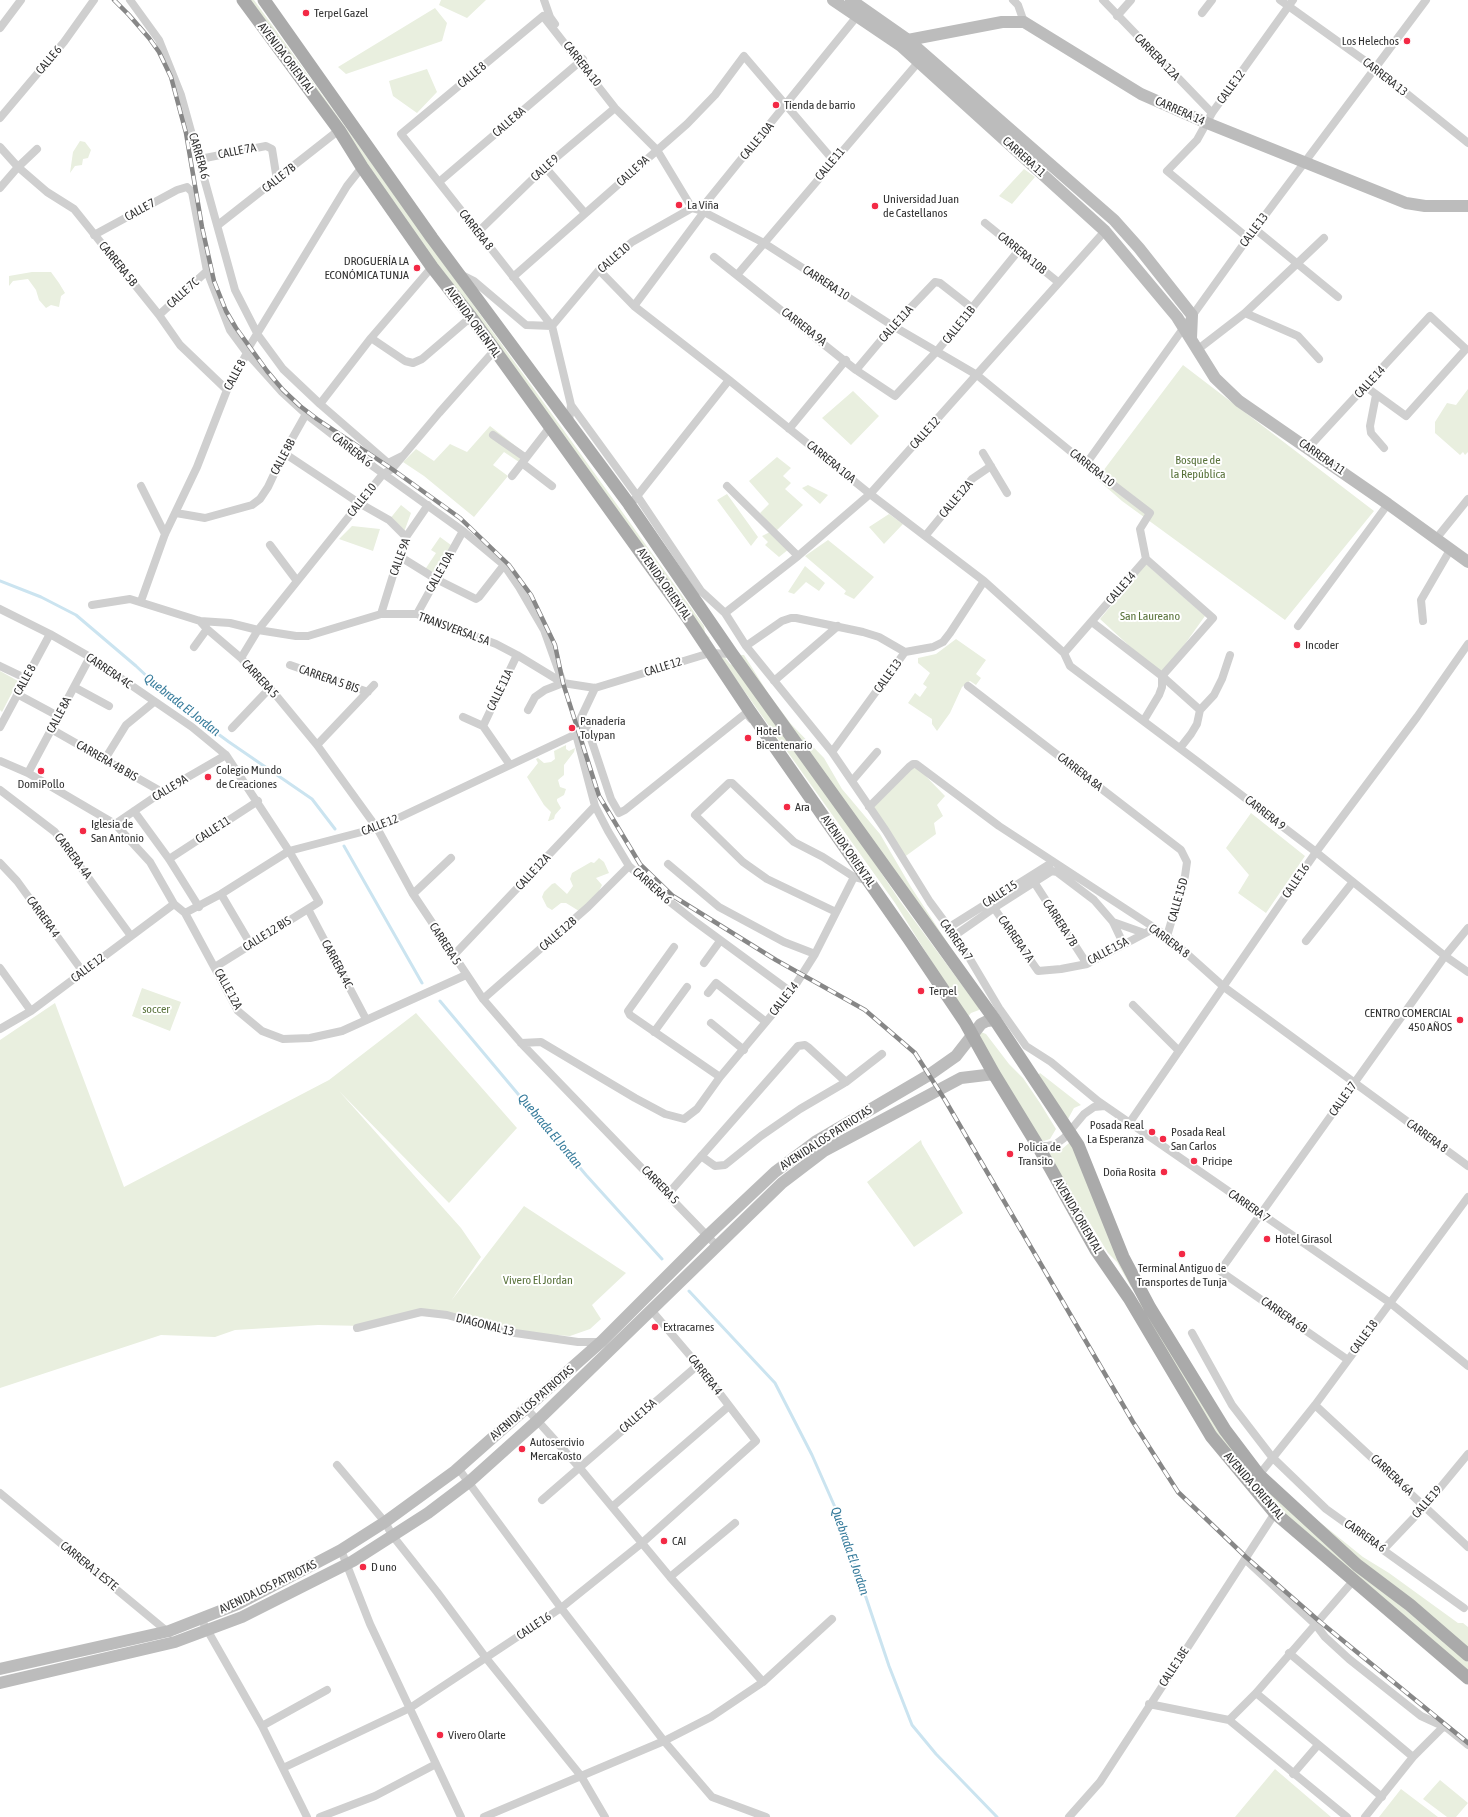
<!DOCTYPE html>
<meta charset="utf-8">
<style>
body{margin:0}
canvas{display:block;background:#fff}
</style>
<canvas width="1468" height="1817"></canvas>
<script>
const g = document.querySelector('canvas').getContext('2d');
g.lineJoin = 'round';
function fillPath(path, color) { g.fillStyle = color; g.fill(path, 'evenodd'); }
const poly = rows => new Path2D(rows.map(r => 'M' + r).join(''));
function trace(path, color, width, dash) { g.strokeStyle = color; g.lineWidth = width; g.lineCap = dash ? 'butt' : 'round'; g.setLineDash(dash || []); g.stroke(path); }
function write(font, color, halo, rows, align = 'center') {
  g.font = font + ' "Asap Condensed",sans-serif'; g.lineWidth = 4; g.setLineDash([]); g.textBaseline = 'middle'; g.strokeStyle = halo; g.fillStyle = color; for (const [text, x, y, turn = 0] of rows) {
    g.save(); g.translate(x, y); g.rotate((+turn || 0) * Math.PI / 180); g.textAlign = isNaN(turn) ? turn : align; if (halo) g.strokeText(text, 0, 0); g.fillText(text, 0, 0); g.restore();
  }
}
const green = poly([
 [246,0,254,0,585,460,704,626,705,633,710,638,706,642],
 [441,0,486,0,467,18,439,5],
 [435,8,447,23,442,41,346,74,338,67],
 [427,69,437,92,417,113,393,96,389,81],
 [80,141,85,142,91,150,88,158,83,159,82,165,75,166,70,173,73,152],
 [1024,169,1035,177,1012,204,999,196],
 [32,272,51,272,59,283,65,293,61,296,59,307,51,305,46,308,39,300,36,290,28,279,13,281,9,286,9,276],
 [1183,365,1374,511,1285,620,1122,501,1097,479],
 [1468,389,1468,452,1465,455,1463,452,1460,455,1435,433,1435,422,1447,403,1456,405],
 [853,391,879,416,851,445,822,418],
 [490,426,526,454,519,462,504,452,493,465,508,476,474,517,424,476,403,462,416,449,434,461,450,444,467,452],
 [777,457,791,468,783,476,791,483,785,489,803,505,776,531,760,513,769,504,749,481],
 [808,485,828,495,820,504,802,488],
 [727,494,758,537,751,546,717,500],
 [401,505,411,513,404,532,389,520],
 [889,514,903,524,884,544,869,527],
 [352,526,380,529,373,551,339,539],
 [772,531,789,549,779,557,765,545,768,542,762,536],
 [440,537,455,548,436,578,424,571,436,553,431,550],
 [828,540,874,577,854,599,844,594,846,591,805,556],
 [1146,564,1205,616,1162,676,1100,619],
 [805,566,825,583,819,591,806,582,794,594,788,592],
 [956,639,986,660,976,674,981,678,976,685,970,681,962,687,950,713,937,731,932,724,932,719,908,703,915,693,920,697,927,687,923,684,930,673,918,663,918,658,936,654],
 [723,655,730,664,734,666,866,850,900,901,979,1008,979,1010,971,1013,967,1018,895,903,720,657],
 [740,655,744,655,768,693,791,724,824,758,842,789,880,834,911,887,964,968],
 [0,671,18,681,2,712,0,710],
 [566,745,566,749,569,751,575,748,574,752,564,765,564,775,558,780,560,787,566,789,564,795,557,799,557,801,561,808,555,815,554,819,549,821,548,821,551,812,544,805,527,777,538,763,536,759,538,758,544,763,551,762,555,759,554,751],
 [914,764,945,796,937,805,943,816,934,823,936,834,903,858,870,808],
 [1251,813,1305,856,1266,913,1238,893,1249,875,1226,848],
 [599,858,604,862,609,873,596,878,602,885,598,893,579,911,566,903,561,903,552,910,547,907,542,897,544,892,552,884,555,883,567,894,573,886,570,879,572,873,591,862,594,863],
 [142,988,181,1002,170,1031,132,1016],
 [55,1003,124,1187,329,1080,416,1013,517,1128,449,1203,339,1091,461,1228,481,1257,451,1301,524,1206,626,1273,592,1305,601,1319,590,1329,570,1336,508,1332,444,1311,408,1313,364,1326,318,1325,235,1330,215,1337,161,1335,0,1388,0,1040],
 [981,1032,986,1034,1009,1064,1023,1078,1040,1103,1056,1129,1050,1139,1044,1141,1039,1138,977,1035],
 [1040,1073,1081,1105,1074,1108,1068,1119,1038,1075],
 [921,1140,922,1144,963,1213,914,1247,867,1182],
 [1069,1143,1072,1144,1134,1288,1131,1287,1117,1262,1108,1253,1048,1154,1061,1150],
 [1135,1302,1141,1303,1217,1427,1358,1570,1468,1662,1468,1672,1292,1521,1264,1493,1212,1430],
 [1301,1507,1363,1557,1389,1573,1458,1623,1463,1623,1468,1627,1468,1652,1355,1557],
 [1275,1769,1331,1817,1235,1817],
 [1440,1780,1468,1803,1456,1817,1447,1817,1423,1799],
 [1401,1789,1438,1817,1379,1817]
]);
const stream = poly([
 [0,581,41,597,76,615,136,666,172,700,229,742,312,799,335,829],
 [344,846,422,983],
 [440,1001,586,1175,662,1259],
 [689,1291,775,1383,812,1455,838,1514,889,1666,912,1725,936,1754,997,1817]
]);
const street = poly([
 [130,0,159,40,181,95,235,290,258,335,283,369,320,404,388,463,402,456],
 [544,0,550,17,555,24],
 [1013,0,1018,5,1024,22],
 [1103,0,1212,113],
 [1280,0,1375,68,1468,143],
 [1202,13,1212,0],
 [1117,16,1131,0],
 [0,28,21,0],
 [0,118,64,42,94,0],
 [0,147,18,167,47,192,74,209,159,315,180,345,227,390],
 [200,159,266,146,272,149,277,180],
 [545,167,585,213],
 [439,182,583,59],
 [0,188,18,167,37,149],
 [700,210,858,15],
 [985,223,1058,282],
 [218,225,339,130],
 [1255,229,1338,297],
 [478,232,545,167,615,108],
 [94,235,177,190,187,187,192,192,207,271,230,330,247,353,282,392,306,414,374,467,463,531,504,565,519,587,544,630,563,683,545,690,535,697,528,710],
 [1248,238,1167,171,1197,140,1212,113,1293,0],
 [714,257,856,370,895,396,937,351,1019,250],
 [599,270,634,306,729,380,870,494,984,581,1064,653],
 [462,275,474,281,526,325,552,326],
 [737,275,921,59],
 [513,277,687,124,715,95,744,56,833,160],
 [634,306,704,212],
 [1245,313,1298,336,1319,359],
 [159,315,207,271],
 [552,326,599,270,632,242,692,208],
 [371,338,405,361,413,363,422,359,471,317],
 [1197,350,1245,313,1324,238],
 [856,370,893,326,935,282,940,283,972,308],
 [1376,395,1370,426,1371,433,1384,448],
 [320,404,371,338,432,267],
 [571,405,638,497,701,591,725,613,746,646,832,752,886,831,930,902,961,944,999,1008,1026,1046,1051,1062,1098,1101,1389,1302,1468,1366],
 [569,421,571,405,552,326,401,134,543,16,615,108,657,150,692,208,700,210,764,243,893,326,977,375,1086,464,1150,513,1140,529,1146,559,1064,653],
 [789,429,846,360],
 [493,435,526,458],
 [1308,448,1430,316,1466,349,1406,416,1366,387],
 [284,453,359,503,389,520,406,537],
 [983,453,1007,493],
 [522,463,552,486],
 [1086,464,1248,238,1426,0],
 [512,476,550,427],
 [141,486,165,534],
 [727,486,798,556],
 [634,500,729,380],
 [176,513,205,518,252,505,260,499,268,487,284,453,306,414],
 [926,535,972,479,991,466],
 [1435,540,1468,499],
 [270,545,297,581],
 [399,556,436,579,476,599,479,597,504,565],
 [141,601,165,534,197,467,227,390,247,353,249,347,347,186,362,167],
 [92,605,130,599,200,621,230,623,258,630,296,636,308,636,381,614,417,614,496,644,517,655,563,683,595,688,710,653,732,654],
 [0,609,50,634,90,657,192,727,226,755,289,851,319,902,215,967],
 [725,613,798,556,870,494,1105,231],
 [381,614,399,556,406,537,428,505],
 [417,614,463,531],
 [200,621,207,629,241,658,270,688,317,745,377,828,413,894,483,999,521,1043,717,1246],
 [1423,621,1421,600,1450,550],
 [1092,622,1162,676,1200,710],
 [1298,626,1388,504],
 [746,646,782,621,791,618,796,618,863,632,879,637,905,652],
 [194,647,207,629],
 [1064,653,1070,666,1198,762,1316,852,1445,956,1468,972],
 [241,658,258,630,383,474,392,469,439,413,494,351],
 [290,665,368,692],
 [0,666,25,678],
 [774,681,838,626],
 [968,686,1181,850,1187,862,1185,876,1167,936],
 [74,687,109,706],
 [595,688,577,726,576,734,595,806,608,831,629,866,655,890,693,920,791,992],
 [17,694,58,716],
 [463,717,483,726],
 [1144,720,1159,695,1162,687,1162,676,1213,618,1146,559],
 [483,726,517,655],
 [483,726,510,765],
 [0,727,50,634],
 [232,728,270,688],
 [51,729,162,792],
 [317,745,374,685],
 [1180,748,1191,734,1197,724,1200,710,1214,695,1222,679,1230,655],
 [832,752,905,652,933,647,943,642,950,633,984,581],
 [105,759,126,725,154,702],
 [0,761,28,773,115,824,150,862,174,904,185,913,238,1011,262,1031,283,1039,310,1038,342,1031,466,975],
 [28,773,90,657],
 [852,781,877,752],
 [0,790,55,832,131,936],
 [869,807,909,767,913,764,916,764,999,826,1167,936,1224,987,1468,1166],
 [134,811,169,859,199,907],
 [115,824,162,792,226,755],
 [169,859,258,801],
 [0,863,17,881,83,972],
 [668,864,719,907,784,942,815,954],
 [1034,882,1087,964],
 [221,894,251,945],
 [413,894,451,858],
 [994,908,1038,971,1061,969,1087,964,1153,929],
 [308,909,366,1019],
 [836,912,767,879,743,862,695,815,729,783,732,783,794,842,823,857,854,877],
 [185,913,221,894,289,851,377,828,576,734,584,728,588,730,611,799,619,813,625,810,746,713,751,719],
 [1113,922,1144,933],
 [948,928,1053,862],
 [954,936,994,908,1052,871,1057,872,1094,900,1113,922,1123,943],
 [1306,941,1352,883],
 [674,947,628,1011,630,1015,720,1077],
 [453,956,595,806],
 [704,963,720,941],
 [0,968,31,1011],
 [708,993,716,983,766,1022],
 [483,999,588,907,629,866],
 [1133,1005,1179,1051],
 [711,1023,744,1050],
 [0,1029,31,1011,174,904],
 [654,1032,687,987],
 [521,1043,541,1042,635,1098,665,1114,684,1119,697,1109,720,1077,791,992,815,954,854,877,869,881],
 [1130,1122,1316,852,1417,717,1468,644],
 [1038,1146,1048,1146,1056,1144,1064,1138,1084,1114,1094,1107,1105,1106],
 [701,1156,715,1166,725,1165,761,1136,800,1109,846,1082],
 [668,1194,798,1046,805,1045,808,1047,846,1082,882,1054],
 [357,1328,421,1312,447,1315,508,1332,578,1342,602,1342],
 [1192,1333,1232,1405,1272,1457,1326,1509,1464,1608],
 [1348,1360,1220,1271,1445,956,1468,928],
 [1315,1405,1468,1547],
 [526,1408,579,1467,670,1577,763,1682],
 [337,1465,385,1522,392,1535,437,1592,486,1658,581,1776,605,1817],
 [458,1468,561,1608,664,1741,712,1797,766,1817],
 [1259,1475,1315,1405,1468,1197],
 [0,1493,169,1633],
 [542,1500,698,1365],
 [612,1507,729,1406],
 [1384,1549,1425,1506,1468,1454],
 [341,1550,370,1624,461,1817],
 [1245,1559,1316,1625,1325,1637,1349,1659,1421,1716,1447,1728,1468,1745],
 [670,1577,735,1523],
 [201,1619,262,1726,307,1817],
 [1289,1653,1413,1757],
 [1256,1693,1382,1797],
 [1149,1704,1229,1720,1347,1817],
 [1229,1720,1256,1693,1353,1581],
 [262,1726,327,1690],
 [283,1768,410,1708,561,1608,642,1543,756,1441,698,1365,652,1311],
 [1293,1774,1318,1745],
 [320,1817,375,1796,436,1764],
 [484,1817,664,1741,711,1717,763,1682,832,1619],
 [1069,1817,1100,1782,1275,1513],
 [1365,1817,1413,1757,1444,1726]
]);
const secondary = poly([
 [833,0,901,46,1105,231,1177,317,1215,378,1239,401,1388,504,1468,562],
 [851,0,908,40,1114,220,1139,248,1192,315,1191,338],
 [901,46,908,40,1002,22,1024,22,1141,94,1207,123,1406,203,1425,206,1468,206],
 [0,1669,169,1631,238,1604,341,1550,385,1522,455,1471,602,1341,707,1236,775,1172,815,1142,929,1075,956,1056,981,1024,987,1021,995,1020],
 [0,1683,175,1642,242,1617,353,1561,428,1513,469,1482,537,1421,782,1183,824,1151,961,1078,994,1074]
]);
const primary = poly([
 [243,0,339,130,362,167,432,267,471,317,687,617,749,710,909,939,965,1022,994,1074,1038,1146,1096,1250,1129,1298,1211,1436,1275,1513,1468,1678],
 [264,0,432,238,629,504,732,654,995,1020,1078,1145,1123,1257,1150,1308,1225,1430,1259,1475,1357,1565,1410,1605,1468,1655]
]);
const rail = poly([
 [114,0,129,15,149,38,159,52,171,77,186,133,202,227,214,281,226,311,236,328,267,371,283,390,300,406,317,419,392,469,460,518,509,565,531,595,555,645,563,683,599,796,640,864,673,896,776,960,865,1010,915,1053,945,1100,1133,1422,1178,1492,1246,1557,1319,1621,1468,1743]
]);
const markers = [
 [306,13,4,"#f32945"],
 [1407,41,4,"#f32945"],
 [776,105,4,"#f32945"],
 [679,205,4,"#f32945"],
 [875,206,4,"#f32945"],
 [417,268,4,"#f32945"],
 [1297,645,4,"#f32945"],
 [572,728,4,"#f32945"],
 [748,738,4,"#f32945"],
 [41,771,4,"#f32945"],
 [208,777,4,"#f32945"],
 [787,807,4,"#f32945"],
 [83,831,4,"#f32945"],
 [921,991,4,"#f32945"],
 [1460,1020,4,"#f32945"],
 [1152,1132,4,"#f32945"],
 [1163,1139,4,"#f32945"],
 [1010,1154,4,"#f32945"],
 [1194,1161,4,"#f32945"],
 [1164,1172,4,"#f32945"],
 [1267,1239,4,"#f32945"],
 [1182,1254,4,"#f32945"],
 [655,1327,4,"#f32945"],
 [522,1449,4,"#f32945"],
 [664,1541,4,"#f32945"],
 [363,1567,4,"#f32945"],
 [440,1735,4,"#f32945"]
];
const poiNames = [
 ["Terpel Gazel",314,13],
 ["Los Helechos",1399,41,"right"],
 ["Tienda de barrio",784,105],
 ["Universidad Juan",883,199],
 ["de Castellanos",883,213],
 ["La Viña",687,205],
 ["DROGUERÍA LA",409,261,"right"],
 ["ECONÓMICA TUNJA",409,275,"right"],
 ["Incoder",1305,645],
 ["Panadería",580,721],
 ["Tolypan",580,735],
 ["Hotel",756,731],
 ["Bicentenario",756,745],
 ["Colegio Mundo",216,770],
 ["de Creaciones",216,784],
 ["DomiPollo",41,784,"center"],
 ["Ara",795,807],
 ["Iglesia de",91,824],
 ["San Antonio",91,838],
 ["Terpel",929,991],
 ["CENTRO COMERCIAL",1452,1013,"right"],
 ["450 AÑOS",1452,1027,"right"],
 ["Posada Real",1144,1125,"right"],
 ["La Esperanza",1144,1139,"right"],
 ["Posada Real",1171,1132],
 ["San Carlos",1171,1146],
 ["Policia de",1018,1147],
 ["Transito",1018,1161],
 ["Pricipe",1202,1161],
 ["Doña Rosita",1156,1172,"right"],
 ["Hotel Girasol",1275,1239],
 ["Terminal Antiguo de",1182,1268,"center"],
 ["Transportes de Tunja",1182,1282,"center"],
 ["Extracarnes",663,1327],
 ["Autosercivio",530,1442],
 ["MercaKosto",530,1456],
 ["CAI",672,1541],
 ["D uno",371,1567],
 ["Vivero Olarte",448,1735]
];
const streetNames = [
 ["CARRERA 12A",1157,57,46],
 ["AVENIDA ORIENTAL",286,58,53],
 ["CALLE 6",49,60,-50],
 ["CARRERA 10",582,64,52],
 ["CALLE 8",472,75,-40],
 ["CARRERA 13",1385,77,38],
 ["CALLE 12",1231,87,-54],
 ["CARRERA 14",1180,111,24],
 ["CALLE 8A",509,122,-41],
 ["CALLE 10A",757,141,-50],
 ["CALLE 7A",237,151,-11],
 ["CARRERA 6",199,156,74],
 ["CARRERA 11",1024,157,42],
 ["CALLE 11",830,164,-50],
 ["CALLE 9",545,168,-42],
 ["CALLE 9A",633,171,-42],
 ["CALLE 7B",279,178,-38],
 ["CALLE 7",140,210,-29],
 ["CARRERA 8",476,230,52],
 ["CALLE 13",1254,230,-53],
 ["CARRERA 10B",1022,253,39],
 ["CALLE 10",614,258,-41],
 ["CARRERA 5B",118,264,51],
 ["CARRERA 10",826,283,33],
 ["CALLE 7C",183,293,-42],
 ["AVENIDA ORIENTAL",473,322,54],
 ["CALLE 11A",896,324,-48],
 ["CALLE 11B",959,325,-51],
 ["CARRERA 9A",804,327,38],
 ["CALLE 8",235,375,-62],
 ["CALLE 14",1370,382,-47],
 ["CALLE 12",925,433,-48],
 ["CARRERA 6",352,450,38],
 ["CALLE 8B",283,457,-62],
 ["CARRERA 11",1322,457,35],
 ["CARRERA 10A",831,462,39],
 ["CARRERA 10",1092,468,38],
 ["CALLE 12A",956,499,-50],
 ["CALLE 10",362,500,-51],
 ["CALLE 9A",400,557,-70],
 ["CALLE 10A",440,572,-61],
 ["AVENIDA ORIENTAL",664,584,55],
 ["CALLE 14",1121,588,-49],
 ["TRANSVERSAL 5A",454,629,20],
 ["CALLE 12",663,667,-17],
 ["CARRERA 4C",109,671,34],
 ["CALLE 13",888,676,-54],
 ["CARRERA 5",260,679,47],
 ["CARRERA 5 BIS",329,679,19],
 ["CALLE 8",25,680,-61],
 ["CALLE 11A",500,690,-64],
 ["CALLE 8A",59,715,-62],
 ["CARRERA 4B BIS",107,761,30],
 ["CARRERA 8A",1080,772,38],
 ["CALLE 9A",170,788,-31],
 ["CARRERA 9",1265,813,38],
 ["CALLE 12",380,825,-21],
 ["CALLE 11",213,830,-33],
 ["AVENIDA ORIENTAL",848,851,55],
 ["CARRERA 4A",73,856,53],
 ["CALLE 12A",533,872,-47],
 ["CALLE 16",1296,881,-56],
 ["CARRERA 6",652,886,42],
 ["CALLE 15",1000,894,-33],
 ["CALLE 15D",1178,900,-74],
 ["CARRERA 4",43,917,54],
 ["CARRERA 7B",1060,923,57],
 ["CALLE 12 BIS",267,934,-32],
 ["CALLE 12B",558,934,-41],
 ["CARRERA 7A",1016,939,55],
 ["CARRERA 7",956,940,55],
 ["CARRERA 8",1169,941,37],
 ["CARRERA 5",445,944,57],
 ["CALLE 15A",1108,951,-28],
 ["CARRERA 4C",337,964,62],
 ["CALLE 12",88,968,-37],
 ["CALLE 12A",228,989,61],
 ["CALLE 14",784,999,-52],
 ["CALLE 17",1343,1099,-55],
 ["CARRERA 8",1427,1136,36],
 ["AVENIDA LOS PATRIOTAS",826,1138,-33],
 ["CARRERA 5",660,1185,46],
 ["CARRERA 7",1249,1206,35],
 ["AVENIDA ORIENTAL",1078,1216,60],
 ["CARRERA 6B",1284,1315,35],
 ["DIAGONAL 13",485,1325,14],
 ["CALLE 18",1364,1337,-54],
 ["CARRERA 4",705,1375,52],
 ["AVENIDA LOS PATRIOTAS",532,1403,-41],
 ["CALLE 15A",638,1416,-41],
 ["CARRERA 6A",1392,1475,43],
 ["AVENIDA ORIENTAL",1254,1486,49],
 ["CALLE 19",1427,1502,-49],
 ["CARRERA 6",1365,1536,35],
 ["CARRERA 1 ESTE",89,1566,39],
 ["AVENIDA LOS PATRIOTAS",268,1587,-26],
 ["CALLE 16",534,1626,-34],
 ["CALLE 18E",1174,1667,-57]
];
const parkNames = [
 ["Bosque de",1198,460],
 ["la República",1198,474],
 ["San Laureano",1150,616],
 ["soccer",156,1009],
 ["Vivero El Jordan",538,1280]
];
const waterNames = [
 ["Quebrada El Jordan",182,705,38],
 ["Quebrada El Jordan",550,1131,50],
 ["Quebrada El Jordan",850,1551,71]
];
fillPath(green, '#e9efdf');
trace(stream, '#cbe4f0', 3);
trace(street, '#cfcfcf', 8);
trace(secondary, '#bcbcbc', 12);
trace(primary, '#aaa', 13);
trace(rail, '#878787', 4.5);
trace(rail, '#fff', 3, [9]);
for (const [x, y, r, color] of markers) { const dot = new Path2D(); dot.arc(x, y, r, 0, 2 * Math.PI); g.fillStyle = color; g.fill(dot); trace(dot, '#fff', 1.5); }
write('12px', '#323232', '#fff', poiNames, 'left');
write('12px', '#323232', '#fff', streetNames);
write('12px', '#58723a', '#fff', parkNames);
write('italic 13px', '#377c9c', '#fff', waterNames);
</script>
